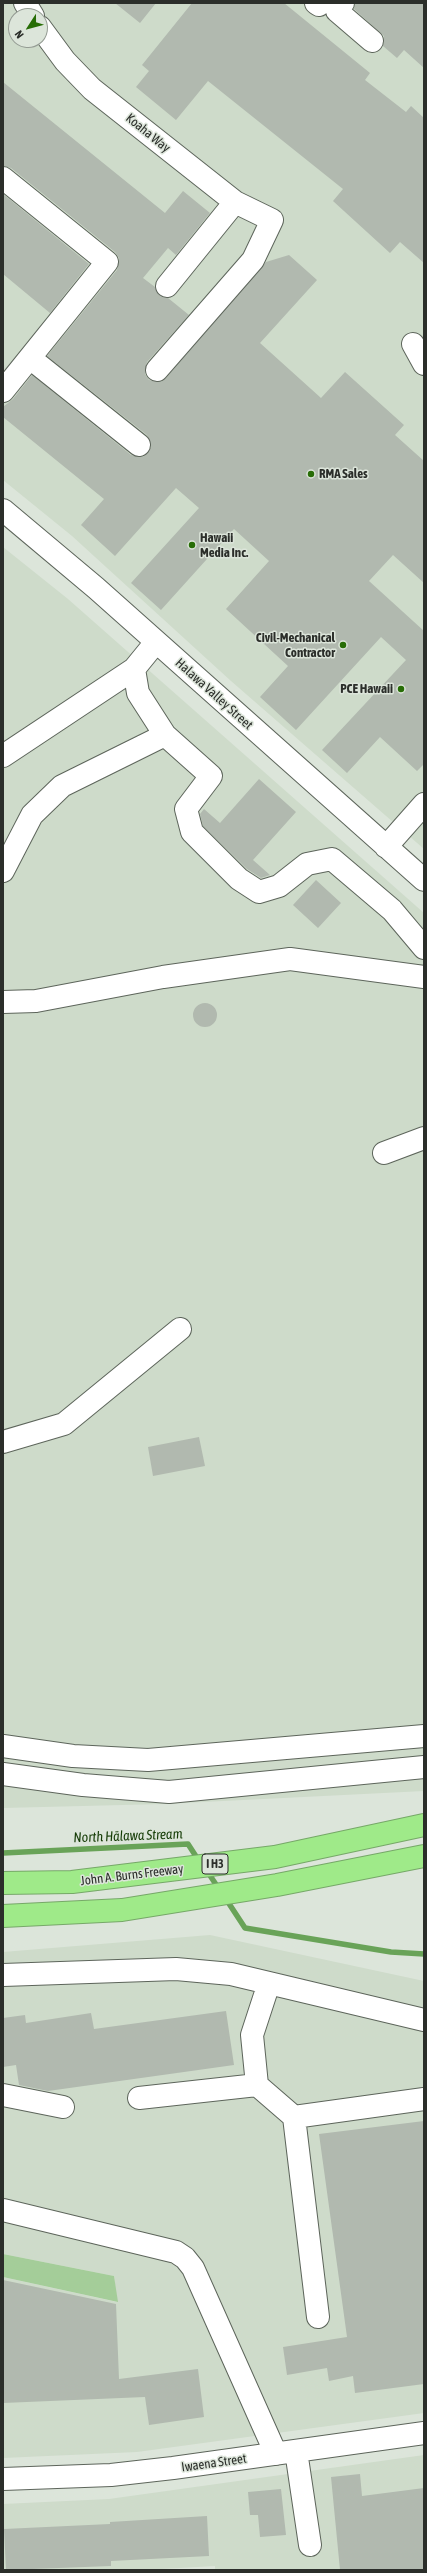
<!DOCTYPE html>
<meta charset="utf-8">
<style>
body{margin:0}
#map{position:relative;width:427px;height:2573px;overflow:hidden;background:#dce5da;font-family:"Asap Condensed",sans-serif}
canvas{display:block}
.frame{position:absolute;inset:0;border:4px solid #2b2e2a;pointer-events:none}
.north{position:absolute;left:8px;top:8px;width:40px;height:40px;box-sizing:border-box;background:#dce5da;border:1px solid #959c94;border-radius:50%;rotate:234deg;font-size:11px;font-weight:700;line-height:16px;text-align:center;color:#2b2e2a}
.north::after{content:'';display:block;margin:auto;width:14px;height:18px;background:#276d06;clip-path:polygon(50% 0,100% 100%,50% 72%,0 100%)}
</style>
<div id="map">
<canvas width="427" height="2573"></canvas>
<div class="frame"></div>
<div class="north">N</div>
</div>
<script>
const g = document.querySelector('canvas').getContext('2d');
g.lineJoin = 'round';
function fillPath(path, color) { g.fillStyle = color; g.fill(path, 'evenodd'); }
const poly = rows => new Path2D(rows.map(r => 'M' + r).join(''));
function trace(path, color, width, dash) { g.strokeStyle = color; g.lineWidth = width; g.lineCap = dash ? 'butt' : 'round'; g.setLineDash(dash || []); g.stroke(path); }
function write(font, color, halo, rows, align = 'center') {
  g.font = font + ' "Asap Condensed",sans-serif'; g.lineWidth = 3; g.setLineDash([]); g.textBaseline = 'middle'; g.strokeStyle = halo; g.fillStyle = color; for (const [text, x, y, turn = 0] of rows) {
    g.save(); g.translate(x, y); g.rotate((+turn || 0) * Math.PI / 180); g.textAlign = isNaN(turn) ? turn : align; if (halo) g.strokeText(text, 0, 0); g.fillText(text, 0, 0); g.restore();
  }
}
const built = poly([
 [3,3,424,3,424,849,231,681,72,536,3,480],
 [16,16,40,16,40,40,16,40],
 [3,547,68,599,424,913,424,1791,163,1804,3,1808],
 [210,1935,424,1981,424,2413,137,2452,3,2458,3,2277,117,2302,114,2276,3,2254,3,1952],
 [424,2455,424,2570,215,2570,215,2566,144,2570,3,2570,3,2504,109,2499]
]);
const green = poly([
 [3,2254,114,2276,118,2302,3,2277]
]);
const stream = poly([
 [3,1853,188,1844,199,1861],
 [207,1871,219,1889],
 [226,1899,245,1928,391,1952,424,1954]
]);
const building = poly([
 [115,3,156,3,140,23],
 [192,3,284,3,370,73,365,80,406,112,411,106,424,118,424,263,400,242,390,253,333,201,343,189,208,81,176,120,136,87,149,71,142,65],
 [355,3,424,3,424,68,404,50,397,58,383,46,384,36,354,9],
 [3,82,165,213,183,191,210,213,176,255,168,248,143,278,155,287,159,295,168,298,189,315,147,362,145,374,149,380,161,382,166,378,266,262,289,255,317,280,260,343,321,398,345,372,404,425,395,435,424,461,424,583,393,555,369,581,424,631,424,764,417,771,380,737,347,773,322,750,406,660,381,637,296,730,260,697,288,666,226,609,269,561,234,529,161,610,131,583,199,508,176,488,115,556,81,525,104,499,3,417,3,407,13,399,32,375,131,455,143,457,151,447,147,435,47,356,117,270,119,258,115,252,11,168,3,166],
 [3,194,89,264,50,313,3,274],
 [259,779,296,812,253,860,270,875,261,878,247,869,203,826,200,814,204,809,220,823],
 [316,880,341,903,318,928,293,905],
 '193 1015a12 12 0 1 1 24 0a12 12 0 1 1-24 0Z',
 [199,1437,205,1466,153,1476,148,1447],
 [226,2011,234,2065,48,2091,19,2085,16,2065,3,2067,3,2018,25,2015,26,2023,91,2013,94,2029],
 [424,2121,424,2384,355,2393,353,2376,329,2381,327,2368,287,2375,283,2347,347,2337,319,2134],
 [3,2280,116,2304,119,2379,198,2369,204,2417,149,2425,145,2397,3,2403],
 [360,2474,362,2496,424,2488,424,2570,340,2570,331,2477],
 [281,2489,286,2535,260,2537,258,2515,250,2515,248,2492],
 [207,2516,209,2556,111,2561,111,2566,6,2570,4,2529,110,2524,110,2522]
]);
const minor = poly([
 [25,3,33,16],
 [316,3,319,5],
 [343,3,337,11,372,41],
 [40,27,65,61,92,89,235,202,272,220,253,260,157,370],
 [3,178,107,262,3,391],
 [167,286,235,202],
 [413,344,424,364],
 [30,358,139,445],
 [3,510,96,588,424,880],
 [156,642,134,669,138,693,165,735,211,776,186,809,192,832,239,879,259,892,279,886,307,864,332,859,392,910,424,948],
 [3,756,134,669],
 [386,847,424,804],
 [3,871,32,815,62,786,165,735],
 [3,1002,36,1001,163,977,290,959,424,977],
 [384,1153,424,1138],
 [3,1442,64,1424,180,1329],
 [3,1746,73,1756,148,1760,424,1736],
 [3,1774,83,1785,169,1792,424,1767],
 [3,1975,176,1969,231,1974,424,2020],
 [257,2085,252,2035,269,1983],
 [3,2095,63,2107],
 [139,2098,257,2085,294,2117,424,2099],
 [294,2117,318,2317],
 [3,2210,176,2252,185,2258,193,2268,276,2454],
 [296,2451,310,2545],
 [3,2479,111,2475,173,2468,424,2433]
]);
const highway = poly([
 [3,1883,72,1882,275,1857,424,1825],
 [3,1916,122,1910,277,1885,424,1856]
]);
const markers = [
 [311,474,4,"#276d06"],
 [192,545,4,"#276d06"],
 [343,645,4,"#276d06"],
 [401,689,4,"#276d06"]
];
const shields = [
 [215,1864,26]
];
const shieldNames = [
 ["I H3",215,1864]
];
const streetNames = [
 ["Koaha Way",148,133,39],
 ["Halawa Valley Street",214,694,42],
 ["John A. Burns Freeway",132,1875,-7],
 ["Iwaena Street",214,2463,-8]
];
const poiNames = [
 ["RMA Sales",319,474],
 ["Hawaii",200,538],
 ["Media Inc.",200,553],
 ["Civil-Mechanical",335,638,"right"],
 ["Contractor",335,653,"right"],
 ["PCE Hawaii",393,689,"right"]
];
const waterNames = [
 ["North Hālawa Stream",128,1836,-2]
];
fillPath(built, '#cedbca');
fillPath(green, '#a4cd99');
trace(stream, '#69a358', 5.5);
fillPath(building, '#b1b9af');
trace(minor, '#5d655b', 24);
trace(highway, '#76a868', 24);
trace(minor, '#fff', 22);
trace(highway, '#9fea89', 22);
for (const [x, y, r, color] of markers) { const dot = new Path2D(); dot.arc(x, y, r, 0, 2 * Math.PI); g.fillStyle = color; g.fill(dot); trace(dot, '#dce5da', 1.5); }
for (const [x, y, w] of shields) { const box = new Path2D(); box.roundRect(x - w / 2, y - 10, w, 20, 3); g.fillStyle = '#dce5da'; g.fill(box); trace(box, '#2b2e2a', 1); }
write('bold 12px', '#2b2e2a', null, shieldNames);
write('13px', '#2b2e2a', '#dce5da', streetNames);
write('bold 13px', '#2b2e2a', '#dce5da', poiNames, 'left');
write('italic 14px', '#143b05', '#dce5da', waterNames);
</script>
